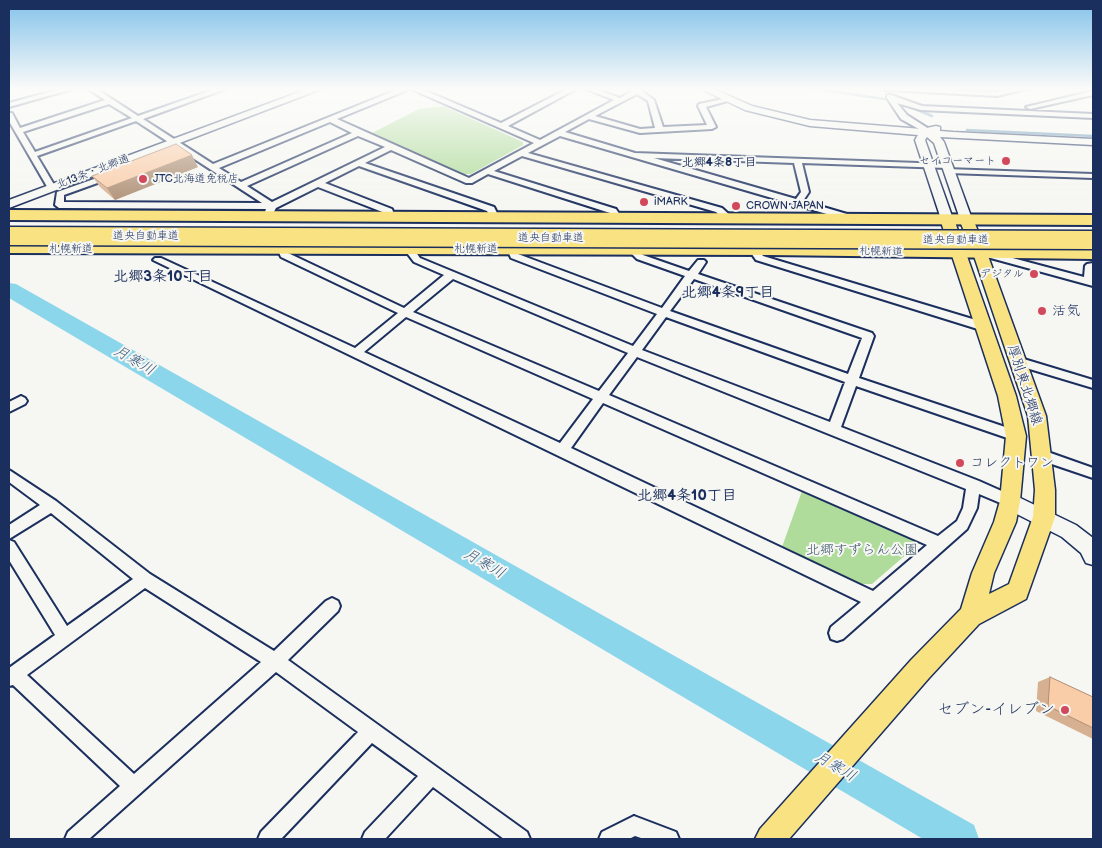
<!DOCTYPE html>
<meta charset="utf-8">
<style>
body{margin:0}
#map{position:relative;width:1102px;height:848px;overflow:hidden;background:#f6f6f2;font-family:"Balsamiq Sans",sans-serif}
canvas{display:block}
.frame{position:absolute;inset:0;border:10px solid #1b2f5e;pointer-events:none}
</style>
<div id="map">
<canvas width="1102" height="848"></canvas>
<div class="frame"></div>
</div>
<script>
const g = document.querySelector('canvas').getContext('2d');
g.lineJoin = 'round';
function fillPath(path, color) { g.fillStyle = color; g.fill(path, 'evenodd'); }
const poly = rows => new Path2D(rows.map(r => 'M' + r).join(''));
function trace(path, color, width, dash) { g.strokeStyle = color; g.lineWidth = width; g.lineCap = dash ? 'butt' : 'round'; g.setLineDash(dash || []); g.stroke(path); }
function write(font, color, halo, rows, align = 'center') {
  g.font = font + ' "Balsamiq Sans","Klee One",sans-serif'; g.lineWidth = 4; g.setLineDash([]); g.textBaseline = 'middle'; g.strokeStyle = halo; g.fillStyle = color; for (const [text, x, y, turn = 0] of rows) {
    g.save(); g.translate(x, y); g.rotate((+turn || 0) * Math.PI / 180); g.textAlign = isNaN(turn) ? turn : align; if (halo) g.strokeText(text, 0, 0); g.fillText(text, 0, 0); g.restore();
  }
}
const green = poly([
 [443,106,523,142,523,145,471,174,464,174,372,133,419,109],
 [802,491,913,539,916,546,872,584,862,584,782,547]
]);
const stream = poly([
 [811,88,884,99],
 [908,106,932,116],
 [967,130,1093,136]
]);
const river = poly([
 [9,283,16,284,974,825,979,839,923,839,9,298,9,283]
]);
const street = poly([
 [64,88,76,88,9,107,9,103,64,88],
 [87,88,95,88,138,116,218,88,228,88,143,119,213,164,401,88,419,88,501,123,569,88,578,88,508,126,540,140,614,100,583,88,593,88,620,98,632,91,630,88,638,88,654,100,663,127,707,125,698,106,699,104,728,98,731,100,706,107,716,127,712,129,640,133,589,119,565,132,635,153,947,164,951,166,947,168,802,163,809,192,803,201,857,217,859,219,854,222,560,136,528,153,722,208,733,218,731,220,725,220,716,212,522,156,494,171,616,209,622,218,617,221,614,220,610,213,488,174,472,183,466,183,391,150,365,163,494,207,499,217,498,219,492,219,487,211,359,166,325,183,392,209,395,217,394,219,388,219,385,213,318,187,276,208,270,219,267,220,263,217,266,209,59,208,55,205,57,192,111,173,115,175,114,177,64,195,64,202,262,203,136,121,37,156,56,188,49,190,9,121,9,113,12,113,20,128,105,100,87,88],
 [410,89,411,89,534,143,469,178,337,119,410,89],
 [637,94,648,101,655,128,640,129,595,116,637,94],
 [109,104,132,118,35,152,23,132,109,104],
 [330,122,352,133,241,182,219,168,330,122],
 [358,136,385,147,272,202,247,186,358,136],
 [654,158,794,163,801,192,796,199,654,158],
 [883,88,997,92,1016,88,1030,88,997,96,886,90,883,88],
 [1093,91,1093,95,1030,109,1026,107,1093,91],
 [887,95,891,95,922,106,1093,114,1093,118,921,110,897,103,907,115,929,129,930,131,926,133,901,119,887,98,887,95],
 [946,169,1093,174,1093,178,949,173,945,171,946,169],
 [282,245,285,246,288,253,404,308,444,275,414,262,404,249,409,246,412,247,420,258,633,346,657,314,511,258,507,249,509,247,515,247,518,254,662,308,685,276,637,259,628,250,630,248,636,248,643,255,689,271,698,260,704,260,706,262,698,274,872,333,874,336,859,378,1020,432,1022,436,1020,440,1016,441,856,386,841,427,979,481,1015,497,1017,501,1015,505,1010,507,979,494,977,508,967,529,843,639,837,641,831,639,829,633,831,627,861,602,153,260,155,258,161,258,355,348,398,313,281,257,277,248,282,245],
 [453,279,628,353,599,391,413,312,453,279],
 [694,279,862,338,848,374,670,311,694,279],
 [406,317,593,399,560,443,364,352,406,317],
 [666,317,845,382,830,422,642,350,666,317],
 [637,357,966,489,963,508,957,521,938,536,609,395,637,357],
 [603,403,927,545,873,591,571,448,603,403],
 [754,247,757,248,763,256,989,324,990,327,989,330,981,330,756,260,749,250,754,247],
 [990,252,1084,277,1085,266,1087,264,1093,263,1093,286,987,257,987,253,990,252],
 [1017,357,1093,380,1093,388,1013,364,1011,361,1017,357],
 [21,396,25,398,27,401,25,404,9,412,9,402,21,396],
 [1042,450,1093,468,1093,478,1037,459,1035,455,1037,451,1042,450],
 [9,470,56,501,150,574,274,651,326,601,332,598,338,601,340,606,338,611,288,660,527,832,530,839,504,839,433,787,385,839,362,839,365,832,418,776,372,743,281,839,258,839,261,832,358,732,276,672,89,839,65,839,68,832,120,786,13,685,9,686,9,668,55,635,9,560,9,540,14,542,67,626,133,579,51,513,9,539,9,525,40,505,9,482,9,470],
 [145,588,261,662,134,774,27,675,145,588],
 [634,816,676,832,679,839,644,839,635,836,629,839,599,839,602,832,634,816]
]);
const secondary = poly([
 [310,88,324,88,9,208,9,200,310,88],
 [699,88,712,88,752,106,810,120,922,129,936,126,940,127,940,131,953,132,1093,139,1093,145,940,137,944,142,972,219,966,223,960,219,934,143,927,137,925,140,953,219,947,223,941,219,915,140,918,135,810,126,745,110,699,88],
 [1010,493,1076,525,1093,538,1093,565,1086,563,1081,553,1062,537,1003,507,1000,501,1003,495,1010,493]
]);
const primary = poly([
 [947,215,954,219,1016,396,1026,436,1020,501,1016,522,994,573,989,594,1009,584,1033,517,1035,490,1028,416,973,253,959,219,961,216,966,215,973,219,987,253,1046,416,1055,490,1055,517,1026,599,979,624,929,678,789,839,755,839,760,829,911,660,961,609,972,573,994,522,1000,501,1006,436,998,396,940,219,947,215]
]);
const highway = poly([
 [9,210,1093,215,1093,225,9,220,9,210],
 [9,243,768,245,1093,249,1093,259,768,255,9,253,9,243]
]);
const highwayBridge = poly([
 [9,236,1093,240]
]);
const wall = poly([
 [198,167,115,200,100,187,92,176],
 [1050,677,1093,697,1093,739,1036,711,1038,682]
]);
const shadedWall = poly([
 [192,155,198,167,115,200,107,188]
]);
const building = poly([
 [176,144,192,155,107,188,92,176,176,144],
 [1050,677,1093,697,1093,728,1048,706,1050,677]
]);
const markers = [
 [1006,161,5,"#d1495b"],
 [143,179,5,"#d1495b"],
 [644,202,5,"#d1495b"],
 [736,206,5,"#d1495b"],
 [1034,274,5,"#d1495b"],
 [1042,311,5,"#d1495b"],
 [960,463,5,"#d1495b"],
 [1065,710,5,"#d1495b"]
];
const farPoinames = [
 ["セイコーマート",996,161,"right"],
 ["JTC北海道免税店",153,179],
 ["iMARK",654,202],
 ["CROWN JAPAN",746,206],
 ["デジタル",1024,274,"right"]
];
const farStreetnames = [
 ["北13条・北郷通",93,172,-21],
 ["道央自動車道",146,236],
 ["道央自動車道",551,238],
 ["道央自動車道",956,240],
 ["札幌新道",71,249],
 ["札幌新道",476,249],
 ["札幌新道",881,252,1]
];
const farNeighbourhoodnames = [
 ["北郷4条8丁目",719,163]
];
const poiNames = [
 ["活気",1052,311],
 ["コレクトワン",970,463]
];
const streetNames = [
 ["厚別東北郷線",1024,385,72]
];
const parkNames = [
 ["北郷すずらん公園",862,550]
];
const neighbourhoodNames = [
 ["北郷3条10丁目",163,277],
 ["北郷4条9丁目",728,293],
 ["北郷4条10丁目",687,496]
];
const waterNames = [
 ["月寒川",134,361,30],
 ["月寒川",484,564,30],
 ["月寒川",835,767,30]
];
const nearPoinames = [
 ["セブン-イレブン",1055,710]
];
fillPath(green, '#afdc9b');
trace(stream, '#5f93b3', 2.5);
fillPath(river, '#8cd6ec');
trace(street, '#1b2f5e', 4);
trace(secondary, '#1b2f5e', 3);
trace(primary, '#1b2f5e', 3);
trace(highway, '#1b2f5e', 4);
fillPath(street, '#f6f6f2');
fillPath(secondary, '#f6f6f2');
fillPath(primary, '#f8e281');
fillPath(highway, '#f8e281');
trace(highwayBridge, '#1b2f5e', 21, []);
trace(highwayBridge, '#f8e281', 18);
fillPath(wall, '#d7b091');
fillPath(shadedWall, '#af9076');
fillPath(building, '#facda9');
trace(building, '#af9076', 1);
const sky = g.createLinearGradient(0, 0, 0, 207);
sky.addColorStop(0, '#83c2ea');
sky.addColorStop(0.43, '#fbfbf9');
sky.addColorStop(1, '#fbfbf900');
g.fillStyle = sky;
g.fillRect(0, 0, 1102, 207);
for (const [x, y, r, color] of markers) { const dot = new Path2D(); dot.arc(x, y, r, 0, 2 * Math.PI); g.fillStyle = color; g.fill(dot); trace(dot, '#f6f6f2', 2); }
write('11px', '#1b2f5e', '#f6f6f2', farPoinames, 'left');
write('11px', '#1b2f5e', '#f6f6f2', farStreetnames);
write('bold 12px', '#1b2f5e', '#f6f6f2', farNeighbourhoodnames);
write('14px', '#1b2f5e', '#f6f6f2', poiNames, 'left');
write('14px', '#1b2f5e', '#f6f6f2', streetNames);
write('14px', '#405a6d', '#f6f6f2', parkNames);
write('bold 15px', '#1b2f5e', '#f6f6f2', neighbourhoodNames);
write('italic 15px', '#375982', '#f6f6f2', waterNames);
write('16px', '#1b2f5e', '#f6f6f2', nearPoinames, 'right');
</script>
